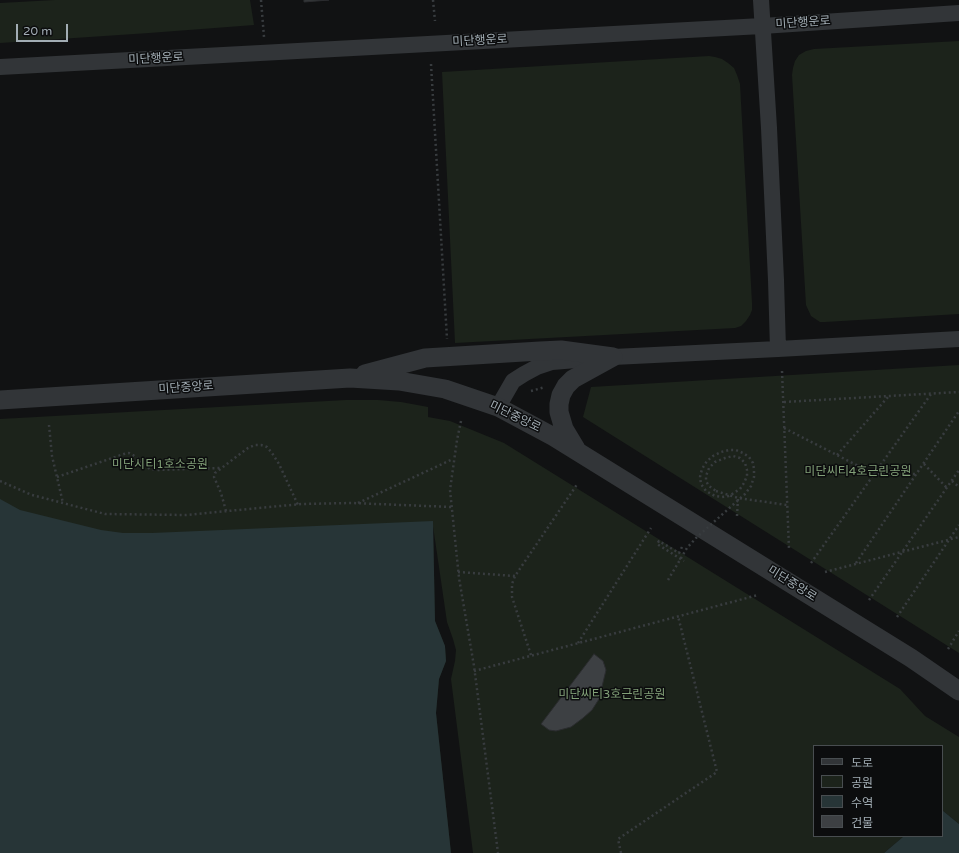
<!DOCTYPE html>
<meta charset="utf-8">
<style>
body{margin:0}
#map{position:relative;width:959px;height:853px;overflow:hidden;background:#111213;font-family:"Varela Round","Noto Sans KR",sans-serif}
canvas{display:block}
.legend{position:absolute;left:813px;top:745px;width:130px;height:92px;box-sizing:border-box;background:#0c0d0e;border:1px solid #484d50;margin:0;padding:5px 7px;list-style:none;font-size:12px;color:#a2adb4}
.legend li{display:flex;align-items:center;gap:8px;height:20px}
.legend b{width:20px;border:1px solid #484d50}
.scale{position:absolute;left:16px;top:24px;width:52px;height:18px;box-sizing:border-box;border:2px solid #a2adb4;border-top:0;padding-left:5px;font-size:12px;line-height:14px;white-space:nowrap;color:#a2adb4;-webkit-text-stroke:3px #0c0d0e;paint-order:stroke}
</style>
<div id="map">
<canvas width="959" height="853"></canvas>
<ul class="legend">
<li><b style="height:5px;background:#323538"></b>도로</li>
<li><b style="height:11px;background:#1c231b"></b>공원</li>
<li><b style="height:11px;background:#273537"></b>수역</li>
<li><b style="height:11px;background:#3d4043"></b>건물</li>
</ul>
<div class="scale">20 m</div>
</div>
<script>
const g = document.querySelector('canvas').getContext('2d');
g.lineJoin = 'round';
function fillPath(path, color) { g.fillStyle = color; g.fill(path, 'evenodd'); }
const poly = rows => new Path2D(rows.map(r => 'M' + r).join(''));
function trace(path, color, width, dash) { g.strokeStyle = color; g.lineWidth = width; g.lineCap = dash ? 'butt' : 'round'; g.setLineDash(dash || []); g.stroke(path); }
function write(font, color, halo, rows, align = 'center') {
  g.font = font + ' "Varela Round","Noto Sans KR",sans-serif'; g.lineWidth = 3; g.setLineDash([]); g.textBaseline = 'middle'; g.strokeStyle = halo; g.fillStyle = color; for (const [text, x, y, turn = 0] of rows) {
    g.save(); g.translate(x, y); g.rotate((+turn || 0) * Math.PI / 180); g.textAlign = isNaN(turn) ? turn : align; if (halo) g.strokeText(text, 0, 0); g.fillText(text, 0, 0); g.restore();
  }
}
const green = poly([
 [55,0,250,0,254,25,149,33,0,43,0,3],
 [959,41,959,314,825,322,820,322,811,316,806,305,792,75,793,68,795,61,799,55,806,51,814,49],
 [709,56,715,57,722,59,728,63,734,68,737,75,740,84,752,303,752,310,750,315,746,321,741,326,735,328,455,343,442,72],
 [959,365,959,653,583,417,591,387],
 [346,400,378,400,401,402,428,407,428,417,450,421,504,443,900,689,925,716,959,737,959,824,942,810,942,746,814,746,814,836,904,836,884,853,473,853,451,679,455,661,456,650,453,639,447,622,433,526,435,621,445,646,446,661,439,679,436,713,451,853,0,853,0,419]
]);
const water = poly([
 [0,499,20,510,101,530,123,533,152,533,433,521,435,621,445,646,446,661,439,679,436,713,451,853,0,853],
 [942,810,959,824,959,853,884,853,904,836,942,836]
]);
const building = poly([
 [304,0,329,0,304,2,304,0],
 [594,654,603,661,606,670,599,699,592,710,583,718,571,727,556,731,549,730,541,724,594,654]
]);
const path = poly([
 [261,0,264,37],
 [433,0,435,21],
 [431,64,447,339],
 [782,371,789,549],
 [531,391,545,387],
 [784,402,959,392],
 [461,421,457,440,450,490,459,578,474,666,498,853],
 [49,425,52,456,63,503],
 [784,428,874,474,916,474],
 [837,455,888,397],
 [924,464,947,488],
 [57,477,124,454,129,453,133,455,150,469,156,470,220,468],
 [0,481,32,495,105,514,186,515,301,504,352,503,452,507],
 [952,481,959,487],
 [716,491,738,498,787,505],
 [358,503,453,459],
 [226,511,221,493,214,477,215,473,248,448,255,445,261,445,267,447,272,453,279,464,298,505],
 [737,516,738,498],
 [682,547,679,553,659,541,657,544,684,561],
 [811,563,931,394],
 [856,563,959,411],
 [458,572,515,576],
 [825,572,959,537],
 [869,600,959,470],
 [897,617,959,525],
 [578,643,651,528],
 [948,649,959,631],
 [531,655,512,597,512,584,515,576,578,483],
 [474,671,758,595],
 [621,853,618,839,717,772,678,616]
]);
const minor = poly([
 [761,0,769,128,776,280,778,349],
 [0,67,762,26,959,13],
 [498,407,513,381,524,374,537,367,552,362,613,357,778,349,959,339]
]);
const tertiary = poly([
 [365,374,425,358,540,351,561,350,613,357],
 [0,400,350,378,399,381,445,389,498,407,554,437,911,658,959,691],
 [576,449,564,429,559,412,559,404,561,395,566,386,573,379,613,357]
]);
const pathBridge = poly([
 [668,580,687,548,696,538,745,494,751,486,754,477,754,469,753,463,749,457,743,453,736,450,729,450,721,452,713,456,707,461,702,469,700,477,701,484,706,491,715,496,722,497,729,496,740,489,744,483,747,476,747,470,745,463,740,458,733,456,725,458,715,462,709,468,706,476,706,481,709,486,716,491]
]);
const streetNames = [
 ["미단행운로",803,23,-4],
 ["미단행운로",480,41,-3],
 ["미단행운로",156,59,-3],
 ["미단중앙로",186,388,-4],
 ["미단중앙로",515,417,26],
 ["미단중앙로",792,584,32]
];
const parkNames = [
 ["미단시티1호소공원",160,465],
 ["미단씨티4호근린공원",858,472],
 ["미단씨티3호근린공원",612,695]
];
fillPath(green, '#1c231b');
fillPath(water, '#273537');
fillPath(building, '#3d4043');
trace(building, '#2b2c2f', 1);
trace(path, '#383c3f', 2.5, [2, 3]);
trace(minor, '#323538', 16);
trace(tertiary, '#323538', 19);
trace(pathBridge, '#383c3f', 2.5, [2, 3]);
write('12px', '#a2adb4', '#0c0d0e', streetNames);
write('12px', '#82a078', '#0c0d0e', parkNames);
</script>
